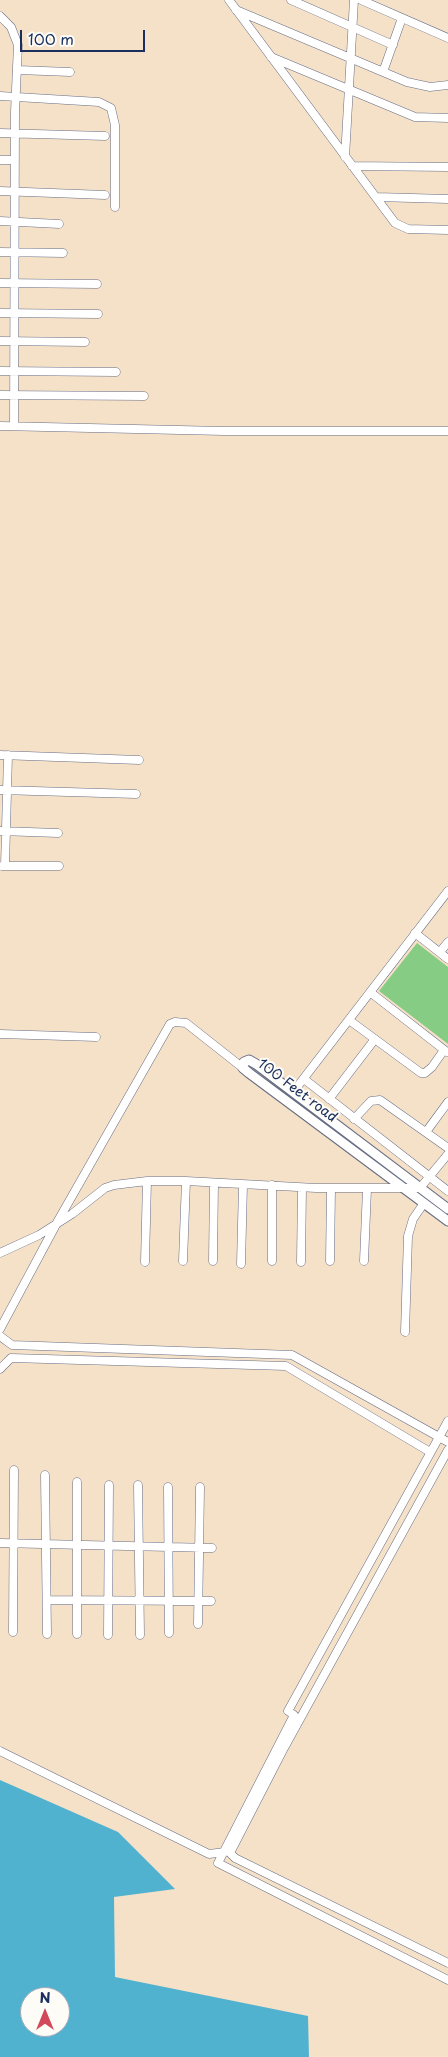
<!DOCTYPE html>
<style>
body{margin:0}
#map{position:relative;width:448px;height:2057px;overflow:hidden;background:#f5e1c8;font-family:"Playpen Sans",sans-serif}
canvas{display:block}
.north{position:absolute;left:20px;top:1987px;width:50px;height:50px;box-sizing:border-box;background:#fdfcf7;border:1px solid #a3aaba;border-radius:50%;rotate:0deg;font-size:14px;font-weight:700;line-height:20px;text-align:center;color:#1b2f5e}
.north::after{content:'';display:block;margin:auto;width:18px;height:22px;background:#d1495b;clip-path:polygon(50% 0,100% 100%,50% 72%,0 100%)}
.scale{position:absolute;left:20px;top:30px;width:125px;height:22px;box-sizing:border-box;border:2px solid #1b2f5e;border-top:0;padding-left:6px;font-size:15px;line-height:18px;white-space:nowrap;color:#1b2f5e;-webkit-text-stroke:4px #fdfcf7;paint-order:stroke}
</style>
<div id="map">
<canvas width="448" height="2057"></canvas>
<div class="north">N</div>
<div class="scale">100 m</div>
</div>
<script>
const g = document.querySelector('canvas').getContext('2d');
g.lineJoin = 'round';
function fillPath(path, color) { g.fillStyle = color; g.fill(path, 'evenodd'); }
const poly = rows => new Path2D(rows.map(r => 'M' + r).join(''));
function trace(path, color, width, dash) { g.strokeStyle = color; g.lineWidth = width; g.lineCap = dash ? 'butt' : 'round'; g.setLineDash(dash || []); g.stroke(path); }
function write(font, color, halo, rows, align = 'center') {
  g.font = font + ' "Playpen Sans",sans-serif'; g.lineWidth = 4; g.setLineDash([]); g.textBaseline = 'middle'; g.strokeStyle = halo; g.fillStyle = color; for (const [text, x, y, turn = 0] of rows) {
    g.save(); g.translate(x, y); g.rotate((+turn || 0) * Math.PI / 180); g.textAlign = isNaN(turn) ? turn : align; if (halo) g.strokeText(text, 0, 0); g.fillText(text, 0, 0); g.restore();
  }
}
const green = poly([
 [417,943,448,967,448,1044,379,991]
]);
const water = poly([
 [0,1780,118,1832,175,1889,114,1897,115,1977,308,2016,309,2057,0,2057],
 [30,1997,60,1997,60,2027,30,2027]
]);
const minor = poly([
 [229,0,395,223,408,229,448,230],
 [291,0,393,45],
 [361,0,448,38],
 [236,10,407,82,430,87,448,85],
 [0,16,11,27,18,45,15,112,14,426],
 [271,57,415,117,448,118],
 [18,70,70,72],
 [383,72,402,18],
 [0,96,99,102,111,108,115,125,115,207],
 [0,133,105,136],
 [345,157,354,0],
 [0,160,15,160],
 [352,166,448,167],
 [0,191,105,195],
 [376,197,448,199],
 [0,221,59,224],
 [0,252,63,253],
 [0,283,97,284],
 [0,313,98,314],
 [0,341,85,342],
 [0,371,116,372],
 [0,395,144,396],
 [0,426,224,431,448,431],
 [0,755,139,760],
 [0,790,136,794],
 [0,831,58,833],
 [2,866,59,866],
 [5,866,8,755],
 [415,933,448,959],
 [440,952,448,942],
 [370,992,447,1052],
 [349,1020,421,1073,425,1073,432,1067,444,1050],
 [0,1034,96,1037],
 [304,1079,448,1191],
 [294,1091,448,891],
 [329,1099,375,1039],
 [354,1119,371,1101,380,1100,448,1148],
 [426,1132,448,1102],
 [0,1253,39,1235,72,1214,105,1188,114,1185,147,1181,186,1181,316,1188,420,1188,448,1154],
 [183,1261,186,1181],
 [213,1261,214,1183],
 [272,1261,272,1185],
 [330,1261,331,1189],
 [364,1261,367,1189],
 [145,1262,147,1181],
 [301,1262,302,1188],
 [241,1264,243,1185],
 [0,1329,59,1219,170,1024,175,1022,186,1023,243,1068],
 [405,1332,408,1236,413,1219,424,1203],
 [0,1336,12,1345,292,1355,448,1442],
 [0,1369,11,1358,286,1366,430,1452],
 [448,1421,288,1711,294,1715,218,1863,448,1980],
 [448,1450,284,1748,230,1853,235,1858,448,1963],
 [45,1475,47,1634],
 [77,1482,77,1634],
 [138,1485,140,1635],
 [168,1487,169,1633],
 [0,1543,212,1548],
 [47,1600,211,1601],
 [198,1624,200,1487],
 [13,1632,14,1470],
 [108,1635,109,1485],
 [0,1751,209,1854,225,1852]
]);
const tertiary = poly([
 [448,1209,256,1064,249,1060,244,1062,243,1068,249,1073,448,1221]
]);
const streetNames = [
 ["100 Feet road",297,1091,37]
];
fillPath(green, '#87cc85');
fillPath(water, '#51b2d0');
trace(minor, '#676d83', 9);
trace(tertiary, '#676d83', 11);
trace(minor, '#fff', 8);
trace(tertiary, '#fff', 9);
write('14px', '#1b2f5e', '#fdfcf7', streetNames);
</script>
